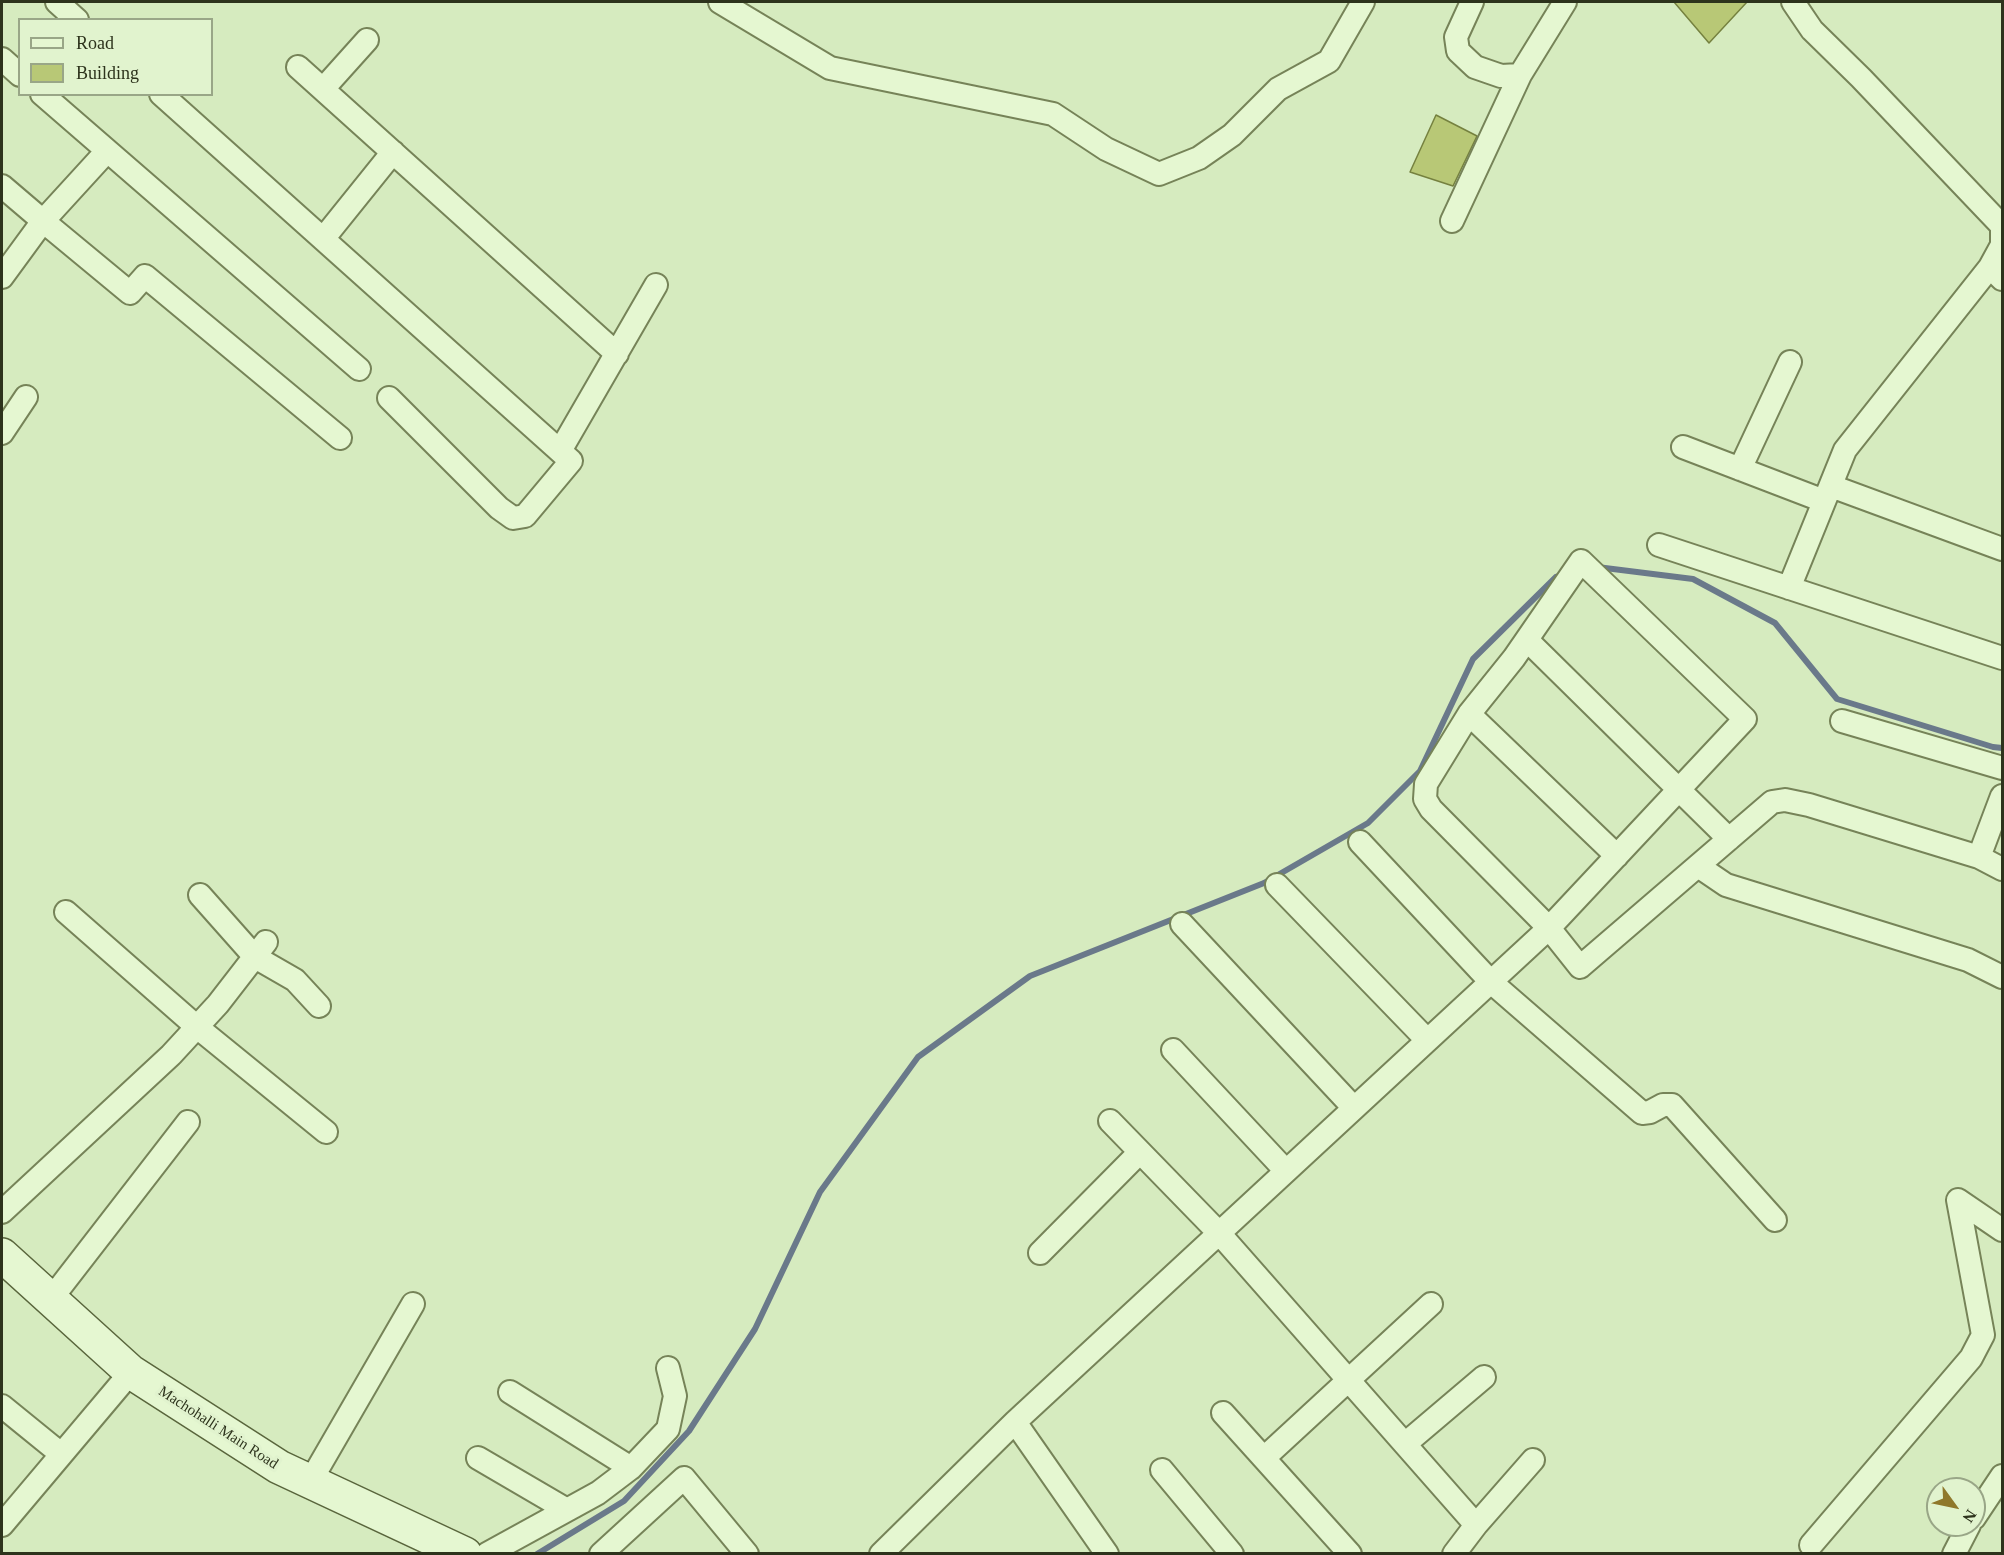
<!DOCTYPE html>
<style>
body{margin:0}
#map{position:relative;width:2004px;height:1555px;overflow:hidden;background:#d6ebbf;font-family:Georgia,serif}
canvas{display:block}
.frame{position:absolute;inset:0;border:3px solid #2d331c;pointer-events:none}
.legend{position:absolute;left:18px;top:18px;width:195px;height:78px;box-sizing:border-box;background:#e1f3ce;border:2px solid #99a687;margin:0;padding:8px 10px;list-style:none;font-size:18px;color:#2d331c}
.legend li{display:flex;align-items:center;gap:12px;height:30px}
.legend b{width:30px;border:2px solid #99a687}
.north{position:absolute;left:1926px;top:1477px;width:60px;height:60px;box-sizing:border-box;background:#e1f3ce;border:2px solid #99a687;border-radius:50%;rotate:123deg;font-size:16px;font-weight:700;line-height:24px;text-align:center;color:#2d331c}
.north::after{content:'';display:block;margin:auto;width:21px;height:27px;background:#8f782b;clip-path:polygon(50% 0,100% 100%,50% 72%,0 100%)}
</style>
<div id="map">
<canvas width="2004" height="1555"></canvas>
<div class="frame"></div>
<ul class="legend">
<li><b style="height:8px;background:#e5f7d1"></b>Road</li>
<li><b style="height:16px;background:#b8c876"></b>Building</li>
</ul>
<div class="north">N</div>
</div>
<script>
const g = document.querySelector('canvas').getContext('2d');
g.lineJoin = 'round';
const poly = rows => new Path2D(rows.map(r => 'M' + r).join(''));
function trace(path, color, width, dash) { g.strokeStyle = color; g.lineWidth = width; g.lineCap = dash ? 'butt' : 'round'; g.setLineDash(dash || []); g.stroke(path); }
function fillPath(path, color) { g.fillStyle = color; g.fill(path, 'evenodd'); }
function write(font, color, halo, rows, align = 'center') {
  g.font = font + ' Georgia,serif'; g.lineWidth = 6; g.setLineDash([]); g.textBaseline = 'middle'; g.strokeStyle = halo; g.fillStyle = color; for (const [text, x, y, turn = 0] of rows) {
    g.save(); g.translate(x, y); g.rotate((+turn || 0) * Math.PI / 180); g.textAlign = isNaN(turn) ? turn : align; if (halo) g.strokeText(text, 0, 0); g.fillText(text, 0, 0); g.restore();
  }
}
const stream = poly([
 [1597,567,1693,579,1775,623,1837,699,1993,747,2002,748],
 [537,1554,624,1501,689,1431,755,1329,820,1192,918,1057,1030,976,1264,883,1368,823,1420,771,1473,659,1556,577,1563,575]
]);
const building = poly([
 [1674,2,1747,2,1709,43,1674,2],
 [1436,115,1477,136,1453,186,1410,172,1436,115]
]);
const street = poly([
 [57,2,77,20],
 [720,2,830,68,1053,114,1106,149,1159,174,1199,158,1232,135,1278,89,1329,61,1363,2],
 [1472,2,1456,37,1458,51,1475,67,1501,76,1520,75],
 [1793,2,1812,30,1861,78,2002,226,2002,245,1990,267,2002,279],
 [2,59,20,75],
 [298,67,617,354],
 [323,89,367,40],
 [42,94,359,369],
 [161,94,571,461,525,516,513,518,499,508,389,398],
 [107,151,43,221,130,293,145,276,340,438],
 [2,186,43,221,2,277],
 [1452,221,1520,75,1565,2],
 [323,239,393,152],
 [2,433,26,397],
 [1683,447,1824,501],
 [560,451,656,285],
 [1740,469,1790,362],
 [1831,486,2002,549],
 [1659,545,2002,658],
 [1789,588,1845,450,1990,267],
 [1527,640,1729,839],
 [1469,714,1617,856],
 [1842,721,2002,768],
 [1360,842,1491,982,1642,1113,1650,1112,1663,1105,1672,1105,1775,1220],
 [1979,857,2002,796],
 [1698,866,1726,885,1968,960,2002,977],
 [1277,885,1427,1040],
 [200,895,255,957,295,980,319,1006],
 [66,912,197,1027,326,1132],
 [1182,924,1354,1108],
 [1173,1050,1286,1171],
 [1110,1121,1219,1233,1476,1525],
 [2,1212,171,1055,218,1004,266,942],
 [1040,1253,1140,1152],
 [51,1299,188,1122],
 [510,1392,631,1468],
 [2,1406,61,1454],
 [1223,1413,1350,1554],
 [1015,1422,1107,1554],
 [1405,1444,1484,1377],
 [478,1458,567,1510],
 [1264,1458,1431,1304],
 [1162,1470,1232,1554],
 [310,1482,413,1304],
 [1974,1518,2002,1476],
 [2,1525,131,1372],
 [1811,1545,1971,1358,1983,1335,1958,1200,2002,1230],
 [487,1554,598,1493,631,1468,668,1429,675,1396,668,1368],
 [601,1554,684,1478,747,1554],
 [881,1554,1015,1422,1549,928,1745,719,1581,561,1514,658,1469,714,1426,784,1425,799,1431,809,1549,928,1580,967,1772,802,1785,800,1809,805,1979,857,2002,869],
 [1454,1554,1476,1525,1533,1460],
 [1954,1554,1969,1525]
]);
const secondary = poly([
 [2,1255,131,1372,279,1467,465,1554]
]);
const streetNames = [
 ["Machohalli Main Road",218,1428,33]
];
trace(stream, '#6a798a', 6);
fillPath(building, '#b8c876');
trace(building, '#75813f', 1.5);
trace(street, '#768358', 26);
trace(secondary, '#59653c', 36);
trace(street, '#e5f7d1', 22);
trace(secondary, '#e5f7d1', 33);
write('15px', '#2d331c', '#e1f3ce', streetNames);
</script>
